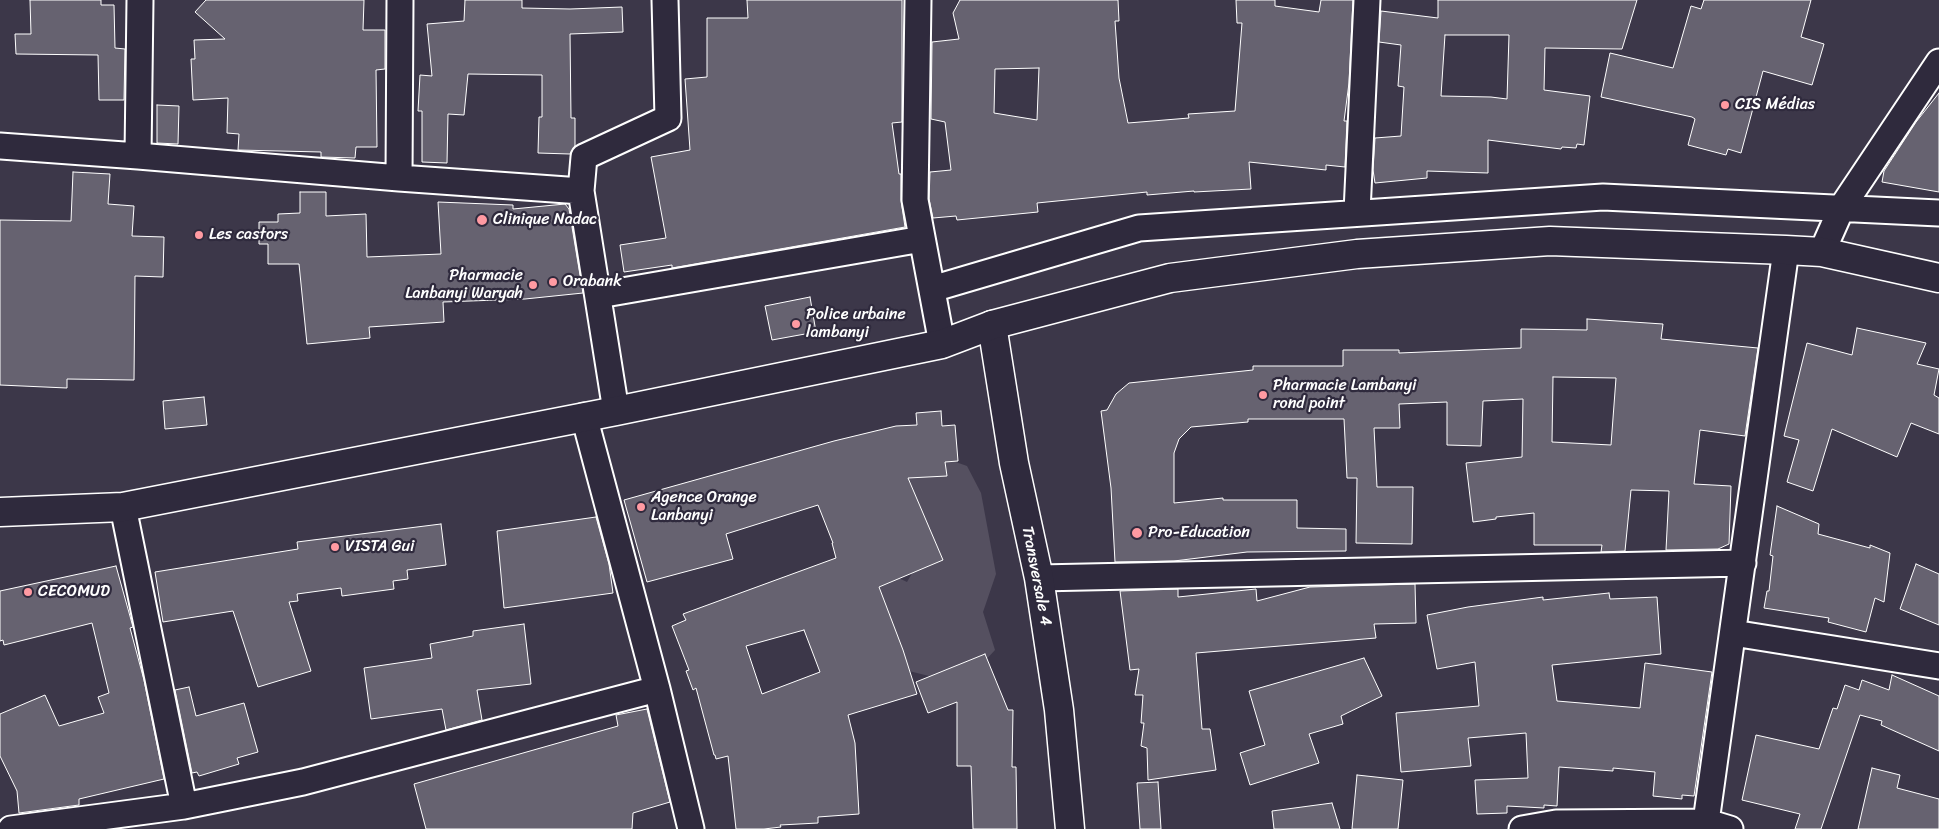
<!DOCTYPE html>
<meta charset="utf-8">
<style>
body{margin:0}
canvas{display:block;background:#3c3749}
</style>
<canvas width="1939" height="829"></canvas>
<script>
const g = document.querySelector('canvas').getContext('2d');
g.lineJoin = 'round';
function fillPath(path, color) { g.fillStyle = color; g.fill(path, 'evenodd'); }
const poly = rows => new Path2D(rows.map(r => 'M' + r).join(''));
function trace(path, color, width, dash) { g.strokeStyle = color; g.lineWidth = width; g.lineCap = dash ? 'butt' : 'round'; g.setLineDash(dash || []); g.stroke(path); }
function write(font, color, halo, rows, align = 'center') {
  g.font = font + ' Sriracha,sans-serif'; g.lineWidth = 4.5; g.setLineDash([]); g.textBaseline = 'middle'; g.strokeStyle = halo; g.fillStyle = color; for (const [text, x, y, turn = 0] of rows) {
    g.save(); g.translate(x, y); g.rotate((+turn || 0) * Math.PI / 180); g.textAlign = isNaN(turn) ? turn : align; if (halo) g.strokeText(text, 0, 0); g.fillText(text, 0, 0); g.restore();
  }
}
const green = poly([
 [947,459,967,466,981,493,996,574,983,612,995,650,982,664,941,679,897,668,874,586,888,573,907,582,928,546,869,476]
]);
const building = poly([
 [30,0,101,0,101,5,114,5,115,48,125,49,124,100,99,100,98,55,16,54,15,34,31,34,30,0],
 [206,0,364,0,363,30,385,30,385,69,376,70,377,147,356,147,355,158,321,157,321,152,238,150,239,134,227,133,228,98,193,100,191,59,195,59,194,40,225,39,195,12,206,0],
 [465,0,522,0,522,8,570,9,622,7,623,32,570,34,571,118,575,118,575,146,570,154,538,153,539,117,542,117,542,75,468,74,464,115,448,114,447,163,422,162,422,111,418,111,420,75,432,76,427,24,464,21,465,0],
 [747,0,902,0,902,122,892,123,899,174,901,174,901,200,905,227,672,268,672,265,624,272,620,245,666,238,651,157,690,150,685,79,707,77,707,18,748,18,747,0],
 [960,0,1118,0,1119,21,1115,21,1119,78,1128,123,1189,118,1188,114,1235,111,1242,23,1237,23,1236,0,1275,0,1275,6,1319,12,1321,0,1353,0,1349,83,1344,121,1347,121,1345,167,1326,165,1326,170,1249,162,1251,189,1194,192,1194,191,1147,195,1147,192,1037,203,1038,212,957,220,956,216,933,218,929,199,930,172,951,170,945,122,931,119,932,42,959,39,953,13,960,0],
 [1039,68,1037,120,994,113,995,69,1039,68],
 [1438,0,1637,0,1622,49,1545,48,1544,90,1590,96,1584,145,1577,144,1576,148,1562,147,1561,149,1488,140,1488,173,1427,171,1427,178,1375,183,1373,170,1375,138,1401,136,1404,87,1398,86,1401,45,1379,42,1381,11,1438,18,1438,0],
 [1445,35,1509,35,1507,99,1491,97,1441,96,1445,35],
 [1704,0,1811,0,1801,37,1824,44,1812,85,1763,71,1741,153,1728,149,1726,155,1688,145,1695,119,1692,117,1601,97,1610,53,1673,68,1691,6,1701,9,1704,0],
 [1939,93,1939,192,1882,182,1884,171,1916,122,1939,93],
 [157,105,179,106,178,144,157,143,157,105],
 [73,172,110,174,108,204,134,206,132,236,164,237,163,277,135,276,134,380,67,379,67,388,0,385,0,220,71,221,73,172],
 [300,192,326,192,326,216,366,214,367,257,441,254,438,202,513,205,513,209,565,204,569,209,583,293,525,299,443,302,444,322,369,327,370,338,307,344,299,264,268,264,268,244,259,244,259,222,278,222,278,214,300,213,300,192],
 [810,297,816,332,772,340,765,306,810,297],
 [1587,319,1663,324,1661,339,1758,348,1745,436,1700,430,1694,484,1731,486,1729,544,1718,549,1666,550,1669,491,1631,490,1625,551,1601,552,1602,545,1534,545,1534,513,1496,517,1496,519,1473,522,1466,463,1522,457,1523,399,1483,401,1481,446,1447,445,1447,402,1399,404,1400,428,1374,428,1377,487,1413,487,1412,544,1356,543,1357,478,1347,478,1344,419,1248,419,1248,422,1191,427,1179,439,1174,453,1174,503,1223,498,1223,500,1297,500,1297,528,1346,529,1346,551,1247,552,1174,561,1115,562,1111,488,1101,411,1107,410,1116,394,1129,383,1253,370,1253,366,1343,366,1343,350,1399,350,1399,353,1521,348,1521,329,1587,330,1587,319],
 [1553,377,1616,378,1611,445,1552,442,1553,377],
 [1857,328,1926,343,1917,364,1939,369,1934,395,1939,398,1939,434,1911,423,1897,457,1832,429,1813,491,1787,482,1799,440,1784,436,1807,343,1852,355,1857,328],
 [204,397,207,425,165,429,163,401,204,397],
 [941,411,942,426,955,425,958,461,945,462,947,476,908,478,943,560,879,587,903,650,917,694,848,715,855,743,859,814,818,817,818,823,780,825,781,827,764,829,736,829,728,756,716,759,715,755,714,755,696,688,693,690,686,671,689,670,672,626,686,620,683,614,836,558,832,543,833,543,818,505,726,534,733,559,647,582,624,500,834,441,896,426,917,425,916,413,941,411],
 [804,630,820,672,762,694,746,646,804,630],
 [1777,506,1819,524,1818,534,1870,548,1870,545,1890,553,1884,602,1875,598,1866,632,1828,622,1829,618,1764,608,1767,591,1769,591,1773,556,1770,555,1777,506],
 [596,517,609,564,613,593,504,608,497,531,596,517],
 [441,524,446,565,407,570,408,579,393,581,394,589,342,596,341,588,297,594,298,601,289,602,311,671,258,687,233,611,163,622,155,572,298,549,297,542,441,524],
 [1916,564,1939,574,1939,625,1900,609,1916,564],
 [116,566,133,627,130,628,144,680,164,779,79,799,79,805,19,813,17,791,0,756,0,714,45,695,59,726,104,713,98,697,109,693,92,623,4,645,3,640,0,641,0,591,116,566],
 [1415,584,1416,623,1374,624,1376,638,1196,653,1202,729,1210,729,1216,770,1148,780,1147,748,1141,746,1144,723,1141,723,1143,695,1135,695,1139,669,1130,670,1120,591,1178,589,1178,597,1256,589,1257,601,1310,587,1415,584],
 [1609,593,1610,599,1657,597,1661,654,1552,665,1557,701,1640,708,1645,663,1712,672,1694,796,1682,795,1682,799,1653,796,1655,772,1613,768,1613,771,1559,767,1557,806,1544,805,1544,808,1507,806,1507,813,1477,814,1475,780,1528,778,1526,733,1468,738,1471,766,1401,772,1396,713,1479,706,1475,662,1437,669,1427,615,1468,607,1543,597,1543,600,1609,593],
 [524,624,531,684,477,690,482,720,446,730,442,709,371,719,364,668,432,658,430,644,473,636,473,631,524,624],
 [985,654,1008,710,1013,710,1012,767,1016,767,1017,829,973,829,971,766,957,766,957,702,928,713,916,682,985,654],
 [1364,658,1382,696,1341,716,1343,724,1309,734,1319,763,1250,785,1240,753,1265,745,1249,691,1364,658],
 [1892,675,1939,696,1939,751,1881,725,1882,721,1860,715,1821,829,1795,829,1800,814,1742,800,1756,735,1819,749,1833,708,1837,709,1845,685,1859,690,1862,680,1889,690,1892,675],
 [189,687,196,716,244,703,258,752,237,758,239,764,199,776,197,772,192,773,175,690,189,687],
 [647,709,670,802,633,813,632,829,426,829,414,784,618,726,616,715,647,709],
 [1872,768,1900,775,1897,788,1939,799,1939,829,1858,829,1872,768],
 [1357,775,1403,780,1398,829,1352,829,1357,775],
 [1158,782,1161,829,1140,829,1137,783,1158,782],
 [1332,803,1340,829,1274,829,1272,811,1332,803]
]);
const street = poly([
 [918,0,915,200,942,344],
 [0,146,138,156,399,178,581,191],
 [138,156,140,0],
 [399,178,400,0],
 [1357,212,1367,0],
 [1822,252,1842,207,1939,62],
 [932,289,1139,228,1603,197,1939,213],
 [599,295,922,239],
 [616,411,581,191,584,157,668,118,665,0],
 [584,416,657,689,691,829],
 [123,507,184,806],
 [1039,578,1743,563],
 [1733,633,1939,666],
 [11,829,184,806,303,782,657,689],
 [1522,829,1556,823,1707,822,1730,829],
 [1705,829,1786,250]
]);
const secondary = poly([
 [992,325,1014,463,1039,578,1059,710,1070,829]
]);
const primary = poly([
 [0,512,123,507,616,411,942,344,992,325,1170,278,1357,254,1550,241,1786,250,1822,252,1939,278]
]);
const markers = [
 [1725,105,5,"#ff9aa2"],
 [482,220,6,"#ff9aa2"],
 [199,235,5,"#ff9aa2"],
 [553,282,5,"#ff9aa2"],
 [533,285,5,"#ff9aa2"],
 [796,324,5,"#ff9aa2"],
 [1263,395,5,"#ff9aa2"],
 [641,507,5,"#ff9aa2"],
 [1137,533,6,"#ff9aa2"],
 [335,547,5,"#ff9aa2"],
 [28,592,5,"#ff9aa2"]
];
const poiNames = [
 ["CIS Médias",1735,105],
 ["Clinique Nadac",493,220],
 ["Les castors",209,235],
 ["Pharmacie",523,276,"right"],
 ["Lanbanyi Waryah",523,294,"right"],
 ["Orabank",563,282],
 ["Police urbaine",806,315],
 ["lambanyi",806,333],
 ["Pharmacie Lambanyi",1273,386],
 ["rond point",1273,404],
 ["Agence Orange",651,498],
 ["Lanbanyi",651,516],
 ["Pro-Education",1148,533],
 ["VISTA Gui",345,547],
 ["CECOMUD",38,592]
];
const streetNames = [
 ["Transversale 4",1036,576,79]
];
fillPath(green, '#555060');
fillPath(building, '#666270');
trace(building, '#fff', 1);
trace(street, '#fff', 29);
trace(secondary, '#fff', 31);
trace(primary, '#fff', 31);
trace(street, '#2f2a3d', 25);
trace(secondary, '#2f2a3d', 28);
trace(primary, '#2f2a3d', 28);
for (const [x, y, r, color] of markers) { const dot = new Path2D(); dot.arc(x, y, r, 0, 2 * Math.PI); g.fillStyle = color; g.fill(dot); trace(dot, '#2f2a3d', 2); }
write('16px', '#fff', '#2f2a3d', poiNames, 'left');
write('16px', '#fff', '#2f2a3d', streetNames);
</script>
